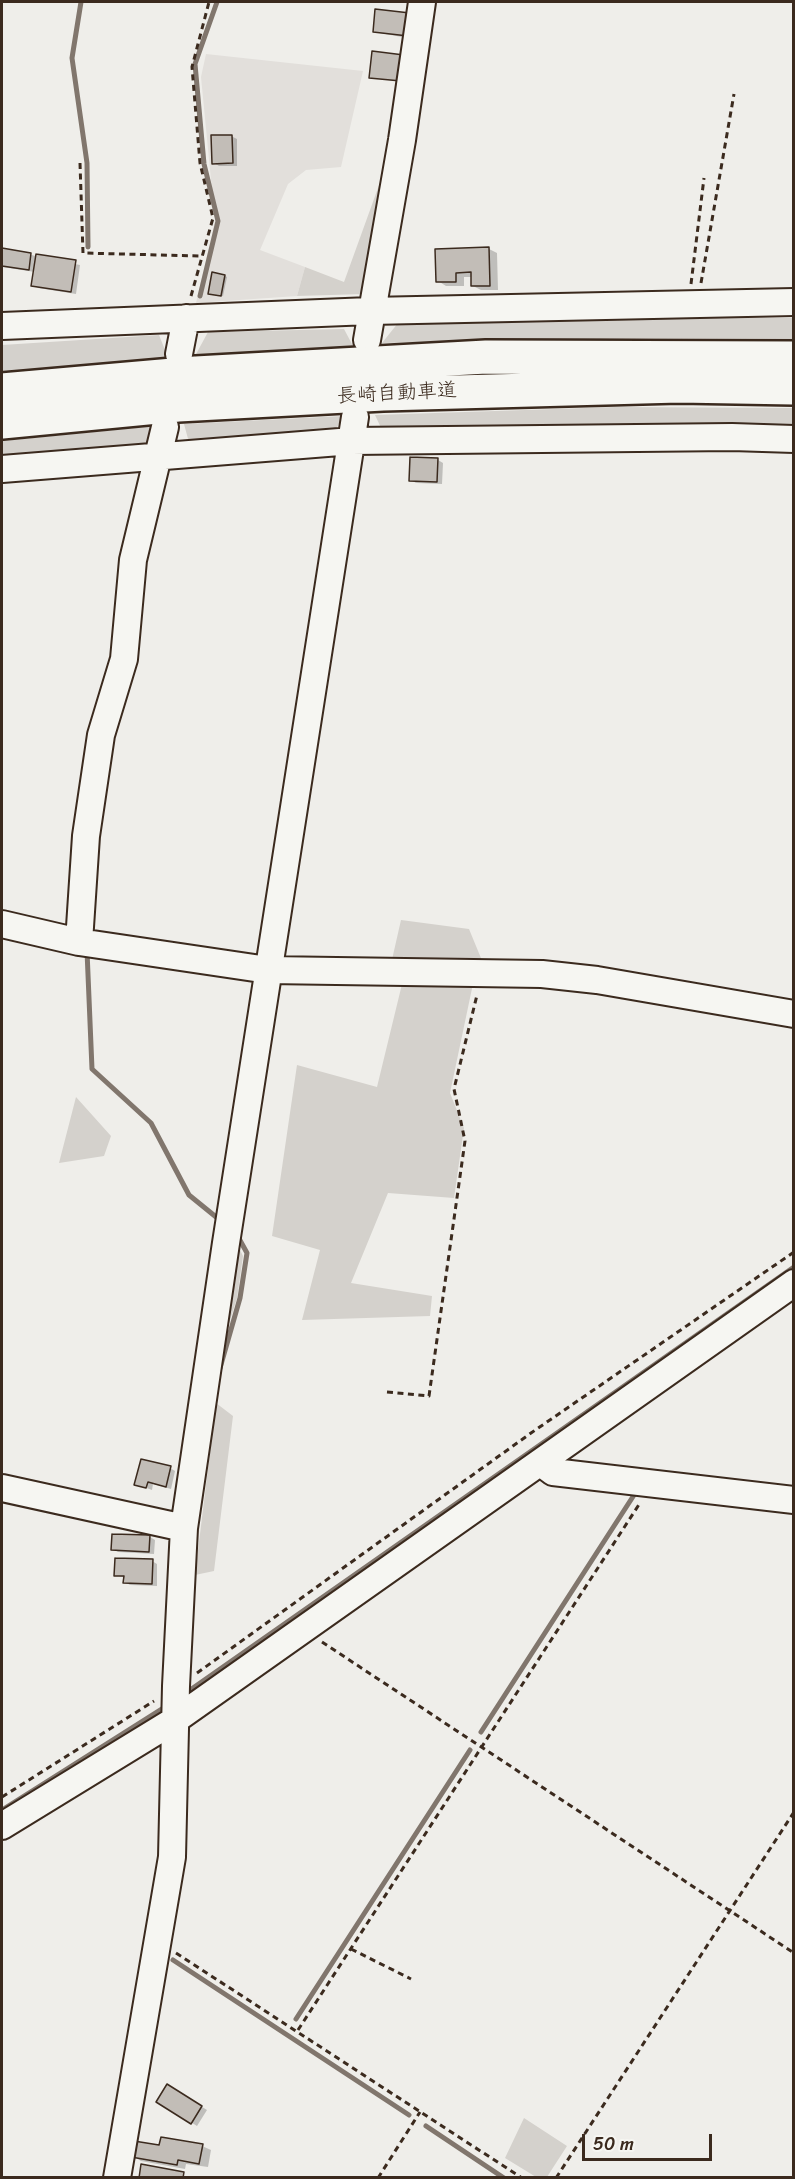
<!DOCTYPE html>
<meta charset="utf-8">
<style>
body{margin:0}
#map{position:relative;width:795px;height:2179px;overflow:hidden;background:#efeeea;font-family:Sriracha,sans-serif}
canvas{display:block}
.frame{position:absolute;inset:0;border:3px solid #3b2a1e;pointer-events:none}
.scale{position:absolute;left:582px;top:2134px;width:130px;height:27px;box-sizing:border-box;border:3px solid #3b2a1e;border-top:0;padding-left:8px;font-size:18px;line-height:21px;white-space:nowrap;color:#3b2a1e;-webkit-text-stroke:4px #f6f6f2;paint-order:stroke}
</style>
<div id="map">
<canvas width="795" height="2179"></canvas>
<div class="frame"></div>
<div class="scale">50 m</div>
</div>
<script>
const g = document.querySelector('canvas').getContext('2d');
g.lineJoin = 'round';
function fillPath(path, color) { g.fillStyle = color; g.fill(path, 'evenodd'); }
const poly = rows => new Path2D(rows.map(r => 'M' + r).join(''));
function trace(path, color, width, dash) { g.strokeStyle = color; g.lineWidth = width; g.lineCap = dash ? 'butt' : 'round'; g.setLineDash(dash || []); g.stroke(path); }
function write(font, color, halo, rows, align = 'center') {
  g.font = font + ' Sriracha,"Klee One",sans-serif'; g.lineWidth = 4.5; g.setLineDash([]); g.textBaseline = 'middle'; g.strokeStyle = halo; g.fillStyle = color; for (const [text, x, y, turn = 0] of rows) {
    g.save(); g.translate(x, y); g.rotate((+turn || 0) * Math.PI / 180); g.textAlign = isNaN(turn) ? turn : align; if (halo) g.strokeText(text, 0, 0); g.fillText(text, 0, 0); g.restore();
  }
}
const built = poly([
 [206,54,363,71,341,167,306,170,288,184,260,250,305,267,297,296,196,303,215,221,201,77]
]);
const green = poly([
 [391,152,364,294,297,296,305,267,344,282],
 [644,317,793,318,793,339,655,338,382,343,398,323],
 [344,329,353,346,195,356,208,332],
 [159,335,169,360,2,375,2,345],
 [615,407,793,408,794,427,383,432,375,415],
 [343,416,333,435,190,446,184,424],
 [155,426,146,448,2,461,2,441],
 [401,920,469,929,483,963,391,964],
 [474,979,450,1093,464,1128,454,1198,388,1193,351,1283,432,1296,430,1316,302,1320,320,1250,272,1236,297,1065,377,1087,403,980],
 [76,1097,111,1136,104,1156,59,1163],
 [234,1238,243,1256,237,1298,214,1372],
 [216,1403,233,1416,214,1571,195,1575],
 [524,2118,567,2146,547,2177,536,2177,505,2158]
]);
const shadow = poly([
 [415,18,413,39,374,32],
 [404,56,406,83,371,77],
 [231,136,237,139,237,166,219,166,214,163],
 [2,249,80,265,76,294,38,288,33,285,35,272,2,267],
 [489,249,497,253,498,290,481,290,473,286,473,277,464,277,464,286,446,286,438,281],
 [225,276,227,277,223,296,211,294],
 [438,460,443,463,442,484,416,483,411,480],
 [170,1468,175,1471,171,1489,153,1484,152,1490,136,1484],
 [150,1537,155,1540,154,1554,118,1552,113,1549],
 [152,1561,157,1564,157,1586,130,1585,125,1582,125,1578,116,1575],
 [168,2086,207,2110,197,2126,158,2101],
 [202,2146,211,2150,208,2167,186,2164,185,2169,141,2161,133,2156,160,2147]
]);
const stream = poly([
 [81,2,72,58,87,163,88,247],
 [200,296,218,221,204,164,195,64,217,2],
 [87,951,92,1069,151,1123,189,1195,221,1221],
 [220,1368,240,1298,247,1253,236,1233],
 [183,1695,794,1267],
 [481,1732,634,1495],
 [2,1810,168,1705],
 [173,1960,409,2115],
 [296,2019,470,1750],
 [426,2126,504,2178]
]);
const building = poly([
 [375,9,410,13,408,36,373,32,375,9],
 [372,51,404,55,401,81,369,78,372,51],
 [211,135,232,135,233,163,212,164,211,135],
 [489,247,490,286,471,286,471,272,456,273,456,282,436,282,435,249,489,247],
 [2,248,31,253,29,270,2,266,2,248],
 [36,254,76,260,71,292,31,286,36,254],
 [212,272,225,275,221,296,208,294,212,272],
 [410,457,438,458,437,482,409,481,410,457],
 [141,1459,171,1466,166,1487,148,1482,146,1488,134,1485,141,1459],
 [112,1534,150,1535,149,1552,111,1550,112,1534],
 [115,1558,153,1559,152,1584,123,1583,124,1576,114,1576,115,1558],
 [167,2084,202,2106,191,2124,156,2102,167,2084],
 [161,2137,203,2144,199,2164,178,2160,177,2165,131,2157,134,2141,159,2145,161,2137],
 [141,2164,184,2172,183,2178,139,2178,141,2164]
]);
const path = poly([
 [80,163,83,253,200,256],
 [701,283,734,94],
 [691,284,704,178],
 [191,296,213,218,200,163,192,67,209,2],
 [387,1392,429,1396,465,1141,454,1089,477,995],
 [322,1642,794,1953],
 [197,1673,531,1433,794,1252],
 [2,1797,154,1701],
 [351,1949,411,1979],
 [176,1953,522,2178],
 [298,2030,640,1503],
 [378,2178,420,2112],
 [556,2178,794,1812]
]);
const minor = poly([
 [2,326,370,311,794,302],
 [367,340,402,140,422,2],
 [179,354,186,318],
 [2,469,352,441,732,437,794,439],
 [2,924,79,942,268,970,542,974,597,980,794,1014],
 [79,942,86,836,101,735,124,659,133,560,165,427],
 [541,1463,553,1472,794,1500],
 [2,1488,184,1528],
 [2,1826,175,1720,794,1283],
 [117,2178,172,1857,176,1686,184,1528,226,1243,355,417]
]);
const highway = poly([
 [2,390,196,373,486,357,794,358],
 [2,422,178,405,383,394,679,386,794,388]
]);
const streetNames = [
 ["長崎自動車道",397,394,-3]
];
fillPath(built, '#e2dfdb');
fillPath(green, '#d4d1cc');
fillPath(shadow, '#0003');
trace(stream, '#81766d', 5);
fillPath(building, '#c2bdb7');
trace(building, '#3b2a1e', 1.5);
trace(minor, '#3b2a1e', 30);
trace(highway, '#3b2a1e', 38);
trace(path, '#3b2a1e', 3, [6, 4.5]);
trace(minor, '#f6f6f2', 26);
trace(highway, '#f6f6f2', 33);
write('20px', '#3b2a1e', '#f6f6f2', streetNames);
</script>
